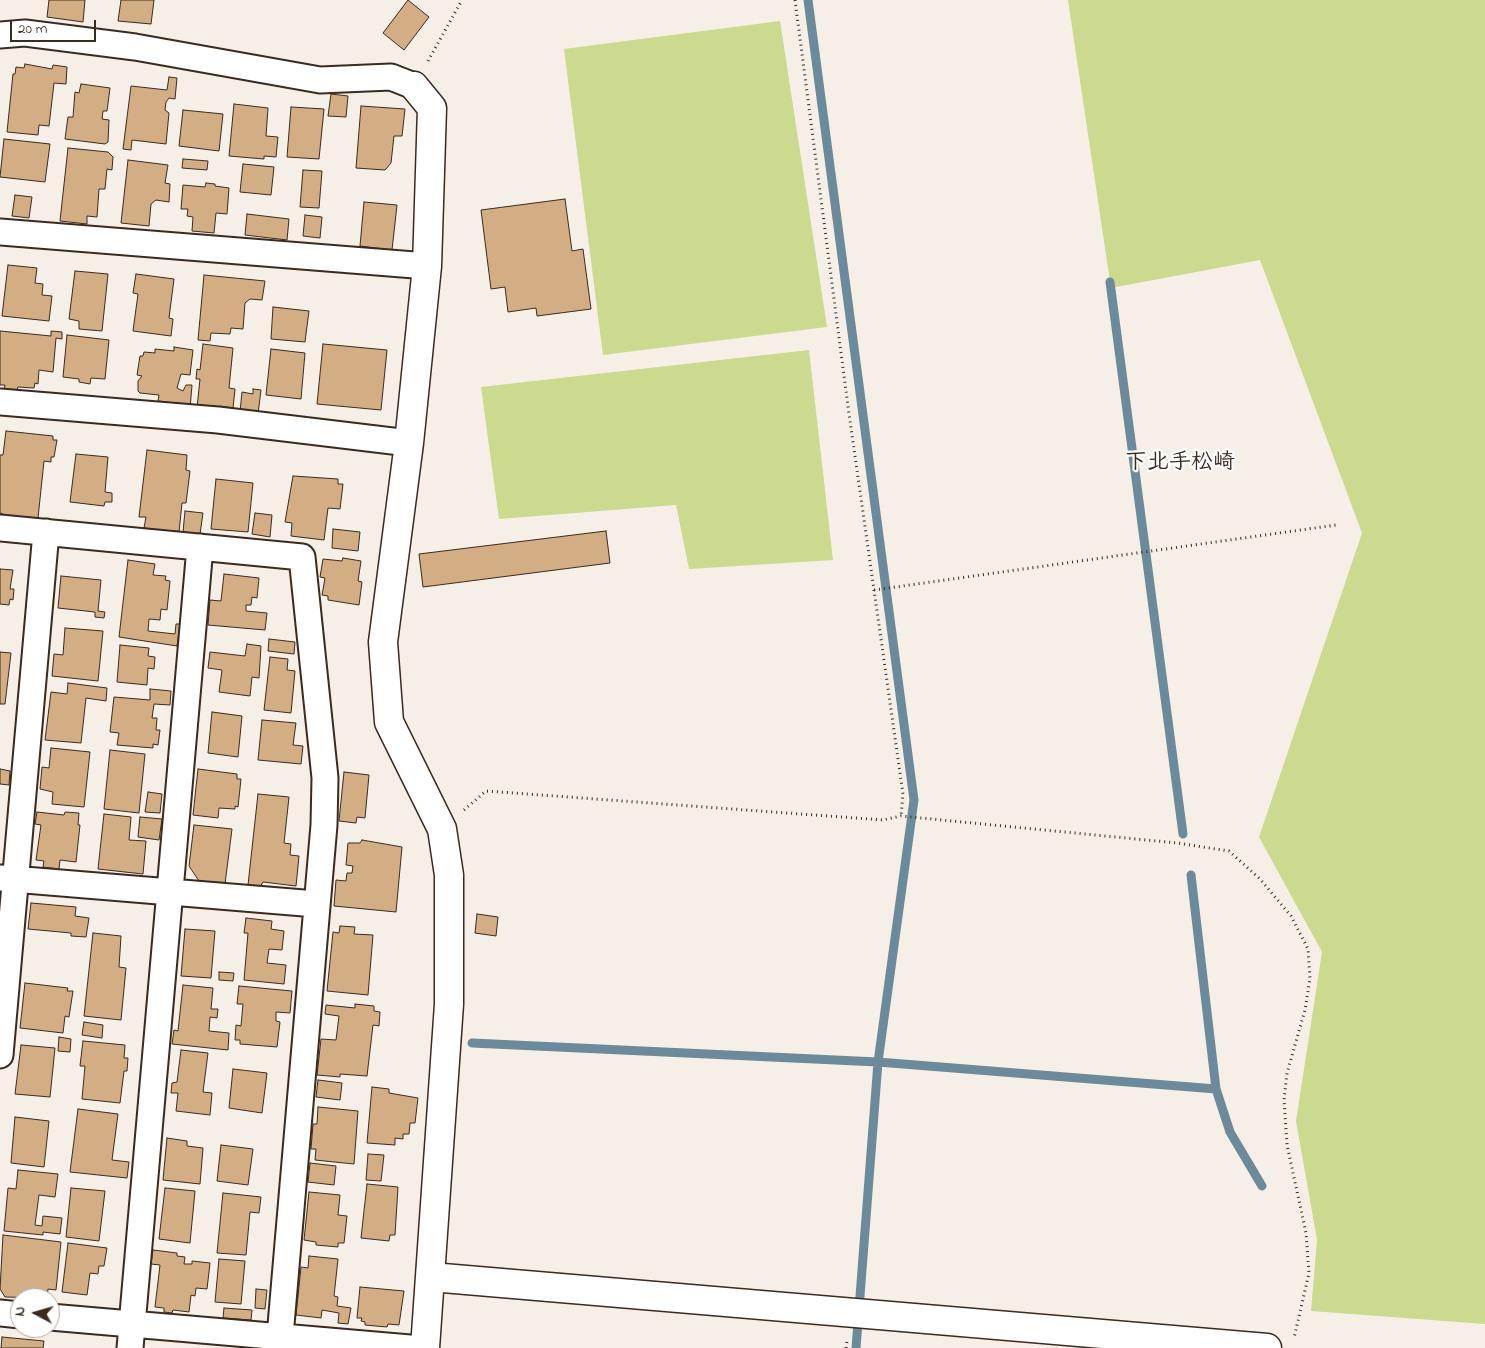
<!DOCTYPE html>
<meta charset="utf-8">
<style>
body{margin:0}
#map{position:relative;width:1485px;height:1348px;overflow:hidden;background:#f6efe7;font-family:"Indie Flower",sans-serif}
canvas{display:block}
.north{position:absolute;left:10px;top:1288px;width:50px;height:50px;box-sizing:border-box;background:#fff;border:1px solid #b1aaa5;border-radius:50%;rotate:276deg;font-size:14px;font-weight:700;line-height:20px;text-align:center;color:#3b2a1e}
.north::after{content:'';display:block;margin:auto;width:18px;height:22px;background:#3b2a1e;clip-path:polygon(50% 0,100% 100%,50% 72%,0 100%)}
.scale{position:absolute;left:10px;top:20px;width:86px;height:22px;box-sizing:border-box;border:2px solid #3b2a1e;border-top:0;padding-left:6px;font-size:15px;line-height:18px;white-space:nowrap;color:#3b2a1e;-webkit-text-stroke:4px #fff;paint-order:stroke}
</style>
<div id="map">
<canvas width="1485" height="1348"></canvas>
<div class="north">N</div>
<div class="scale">20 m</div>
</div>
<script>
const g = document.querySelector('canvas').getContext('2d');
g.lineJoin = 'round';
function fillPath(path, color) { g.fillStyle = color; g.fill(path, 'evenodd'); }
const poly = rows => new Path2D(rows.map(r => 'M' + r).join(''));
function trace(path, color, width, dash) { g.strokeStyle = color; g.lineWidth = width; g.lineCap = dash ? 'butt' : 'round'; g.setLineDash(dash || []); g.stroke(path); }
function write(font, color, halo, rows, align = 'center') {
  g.font = font + ' "Indie Flower","Klee One",sans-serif'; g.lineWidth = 4.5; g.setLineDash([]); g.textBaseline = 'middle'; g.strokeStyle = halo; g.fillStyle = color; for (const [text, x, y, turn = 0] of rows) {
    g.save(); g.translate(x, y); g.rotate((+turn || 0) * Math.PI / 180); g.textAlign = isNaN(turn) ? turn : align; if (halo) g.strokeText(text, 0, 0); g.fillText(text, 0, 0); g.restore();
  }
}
const green = poly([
 [1068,0,1485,0,1485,1324,1311,1311,1317,1240,1296,1121,1322,952,1259,837,1362,533,1260,260,1111,288],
 [780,21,827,327,603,355,564,49],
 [809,350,833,560,689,569,676,505,499,519,481,387]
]);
const stream = poly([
 [808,0,914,800,878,1062,856,1348],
 [1110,282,1183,834],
 [1191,875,1216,1089],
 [472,1043,878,1062,1216,1089,1230,1132,1262,1186]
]);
const building = poly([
 [49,0,85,0,83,22,47,17,49,0],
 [121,0,154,0,151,24,118,21,121,0],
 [408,0,429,17,404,50,383,33,408,0],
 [25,64,52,69,53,65,67,67,66,84,54,83,49,126,39,125,38,135,7,132,13,74,15,74,16,67,24,68,25,64],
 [169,77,177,78,175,99,169,98,166,102,165,110,169,113,166,144,132,140,131,150,123,149,131,86,167,90,169,77],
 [81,84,110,88,107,111,103,111,102,119,109,120,108,142,105,144,65,139,68,117,73,117,75,92,79,93,81,84],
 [331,94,348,96,346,117,328,116,331,94],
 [234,104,268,108,266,136,278,137,276,157,264,156,264,159,229,156,234,104],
 [361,106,405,109,402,136,394,136,391,163,385,170,356,168,361,106],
 [291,107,324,109,319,159,287,157,291,107],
 [183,110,223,114,219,151,179,146,183,110],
 [4,139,50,144,45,182,0,177,4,139],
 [68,148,108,152,113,157,112,170,107,169,105,189,99,189,97,217,87,216,87,224,60,221,68,148],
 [183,159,208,161,207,170,182,168,183,159],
 [128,160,168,165,165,183,170,184,169,202,156,200,151,204,149,226,121,223,128,160],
 [243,164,274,167,271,195,240,192,243,164],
 [303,170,322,171,319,208,300,207,303,170],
 [206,183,215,184,215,186,229,188,227,214,216,213,214,233,192,231,193,217,187,216,188,209,181,209,183,185,205,187,206,183],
 [15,195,32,197,29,218,12,216,15,195],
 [565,199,572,251,583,249,591,309,537,316,536,308,508,312,505,287,491,289,481,210,565,199],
 [364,202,397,205,392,250,360,246,364,202],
 [247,214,289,219,287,240,245,235,247,214],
 [305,215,322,217,320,238,303,236,305,215],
 [8,265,37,268,35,283,43,284,42,295,52,296,49,321,2,316,8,265],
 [75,271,108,274,102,331,79,329,79,321,69,319,75,271],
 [136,274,174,279,169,318,173,319,171,336,133,331,138,294,133,293,136,274],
 [204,275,265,281,262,300,250,299,245,303,243,329,231,328,230,334,211,333,210,341,198,340,204,275],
 [273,307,309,311,305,342,271,339,273,307],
 [0,331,51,336,51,331,62,332,62,339,56,338,53,372,39,370,38,384,35,383,34,388,18,387,17,390,4,389,5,385,0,385,0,331],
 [67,335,109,340,105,379,91,378,90,384,79,382,79,379,63,377,67,335],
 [203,344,233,348,229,388,235,389,233,408,219,406,219,410,197,408,200,379,196,379,197,369,200,370,203,344],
 [323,344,387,350,381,410,317,404,323,344],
 [174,347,193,350,190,375,181,374,177,388,183,391,186,385,192,385,190,409,175,407,175,403,158,401,159,395,140,393,138,391,138,381,142,376,137,375,140,356,143,356,144,352,155,353,155,349,174,351,174,347],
 [271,349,305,353,301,399,266,395,271,349],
 [253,389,261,390,258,414,240,412,242,392,253,394,253,389],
 [6,431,53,436,53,440,57,440,54,457,51,457,51,462,44,461,38,518,14,516,13,518,3,517,3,514,0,513,0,455,3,455,6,431],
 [147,450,187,455,186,470,190,471,186,503,182,503,179,532,144,528,146,517,139,517,147,450],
 [76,454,108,457,105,492,112,493,112,502,105,502,104,506,70,502,76,454],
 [293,476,338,479,338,484,343,484,340,509,328,508,324,540,291,536,292,523,285,522,293,476],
 [216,479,253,483,248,532,211,529,216,479],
 [185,511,203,513,200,534,183,532,185,511],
 [255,513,272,515,270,537,252,534,255,513],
 [333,529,360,532,358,551,332,548,333,529],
 [606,531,610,563,423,587,419,554,606,531],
 [343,558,361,561,358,581,362,582,359,605,328,600,328,596,322,595,325,578,320,577,323,559,342,561,343,558],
 [128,560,155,564,153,575,166,576,165,580,170,581,167,610,161,609,160,620,149,619,148,631,175,634,176,624,180,624,177,646,119,637,128,560],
 [0,569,13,570,10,589,14,589,13,600,10,599,9,605,0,604,0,569],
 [224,574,259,578,257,598,252,597,251,605,246,605,246,611,267,613,265,630,208,625,210,600,221,601,224,574],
 [61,576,101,580,98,611,105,612,104,618,95,617,95,612,58,608,61,576],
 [65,628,103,631,98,681,52,676,54,654,63,655,65,628],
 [269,639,295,642,294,654,268,651,269,639],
 [247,644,261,646,259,678,252,677,250,696,219,692,222,670,208,668,210,652,245,656,247,644],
 [120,645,149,648,148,656,155,657,154,669,148,668,147,685,117,682,120,645],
 [0,652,11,653,5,704,0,704,0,652],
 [270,657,288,659,287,670,295,671,291,713,264,710,270,657],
 [68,683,107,688,106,701,86,698,81,743,45,740,51,692,67,694,68,683],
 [150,689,171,691,170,705,154,704,152,718,157,718,156,730,160,730,158,745,153,744,153,748,117,745,119,733,110,732,114,697,150,700,150,689],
 [212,712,242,716,238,757,208,753,212,712],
 [262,720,296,723,293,745,303,746,301,764,258,760,262,720],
 [51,748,90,752,84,807,52,804,53,792,40,789,42,767,49,768,51,748],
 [110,750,145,754,139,813,104,809,110,750],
 [0,769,10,771,9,785,0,784,0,769],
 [198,769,237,774,237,779,241,779,238,807,235,806,235,809,219,808,218,818,193,815,198,769],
 [344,772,369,775,365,818,357,817,356,823,339,821,344,772],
 [148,792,162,794,160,813,145,812,148,792],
 [258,794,289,797,284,843,291,844,290,855,299,856,296,886,263,882,260,887,248,885,258,794],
 [37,812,64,815,65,812,79,813,78,825,80,825,76,862,60,860,59,869,43,867,44,861,36,860,41,825,35,824,37,812],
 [104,814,131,817,129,840,146,841,143,874,98,869,104,814],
 [140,817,162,819,159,840,138,837,140,817],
 [194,825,232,829,225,884,199,881,189,866,194,825],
 [362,840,402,847,396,912,334,906,336,880,346,881,347,873,352,873,353,866,346,865,348,843,360,843,362,840],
 [31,903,76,907,75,916,89,918,86,937,71,936,71,933,28,929,31,903],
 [477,914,498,917,496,936,475,933,477,914],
 [246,918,272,921,271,929,284,931,282,950,269,949,267,963,286,965,284,984,244,980,248,933,244,933,246,918],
 [340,926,355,927,354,934,373,935,368,995,327,991,333,932,339,933,340,926],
 [185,929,215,931,211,978,181,976,185,929],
 [93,933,121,936,119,967,126,968,121,1020,84,1016,93,933],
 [219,972,234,973,233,981,219,980,219,972],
 [25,983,68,988,67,991,73,991,69,1017,65,1016,63,1033,20,1028,25,983],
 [183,985,213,988,211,1009,218,1009,217,1018,210,1017,209,1031,229,1033,228,1050,172,1044,174,1030,178,1031,183,985],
 [239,986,292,991,290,1013,276,1012,276,1021,280,1022,277,1047,240,1044,240,1040,235,1040,236,1025,241,1026,243,1004,237,1004,239,986],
 [355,1004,374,1006,374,1011,380,1012,379,1026,373,1025,367,1076,340,1074,340,1077,317,1075,321,1039,336,1040,339,1016,325,1014,326,1005,355,1008,355,1004],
 [84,1022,103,1025,102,1038,82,1035,84,1022],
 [59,1037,71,1039,70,1052,58,1051,59,1037],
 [83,1041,125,1045,124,1058,128,1058,127,1071,124,1071,120,1103,82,1099,85,1066,80,1066,83,1041],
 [21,1045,55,1048,50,1097,15,1094,21,1045],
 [181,1050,208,1053,203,1092,212,1093,210,1115,176,1111,178,1093,171,1093,172,1083,177,1082,181,1050],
 [233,1069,267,1073,262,1113,229,1108,233,1069],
 [318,1080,342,1083,340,1100,316,1097,318,1080],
 [372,1087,389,1089,389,1093,418,1098,415,1123,410,1123,409,1134,403,1134,403,1139,395,1138,395,1145,367,1143,372,1087],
 [318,1107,358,1111,354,1164,315,1160,316,1149,311,1149,313,1124,317,1124,318,1107],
 [78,1109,118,1114,112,1160,129,1162,127,1178,70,1172,78,1109],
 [15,1117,49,1121,44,1167,11,1163,15,1117],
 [167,1138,187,1141,187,1146,203,1148,200,1184,163,1180,167,1138],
 [221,1145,253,1149,248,1185,217,1181,221,1145],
 [368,1154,384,1155,381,1181,366,1180,368,1154],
 [310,1163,336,1166,334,1185,308,1182,310,1163],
 [18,1170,58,1174,55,1197,39,1195,35,1225,42,1226,43,1216,62,1218,60,1234,43,1232,43,1235,4,1231,8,1188,16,1189,18,1170],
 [367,1184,398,1187,395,1235,390,1235,389,1241,361,1238,367,1184],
 [71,1188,105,1191,99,1241,66,1237,71,1188],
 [165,1188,195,1191,190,1243,159,1239,165,1188],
 [309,1192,340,1195,338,1215,347,1216,344,1243,338,1243,338,1247,316,1245,316,1242,304,1240,309,1192],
 [223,1193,261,1197,259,1213,250,1212,246,1255,217,1253,223,1193],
 [3,1235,61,1242,56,1290,48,1289,47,1298,5,1297,0,1289,3,1235],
 [68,1243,107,1248,104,1266,99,1266,98,1274,90,1273,87,1295,62,1292,68,1243],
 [153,1250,177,1253,177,1256,185,1257,184,1264,192,1264,192,1261,210,1263,207,1289,196,1288,195,1296,191,1295,189,1312,173,1310,172,1313,164,1312,164,1308,155,1307,160,1265,151,1264,153,1250],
 [309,1256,338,1259,334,1296,338,1297,337,1306,351,1308,348,1324,338,1323,339,1313,322,1310,321,1318,296,1315,301,1267,308,1268,309,1256],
 [219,1259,245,1261,241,1304,215,1302,219,1259],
 [360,1287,404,1291,399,1325,388,1324,387,1327,365,1325,365,1322,361,1321,362,1318,357,1318,360,1287],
 [256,1289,267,1290,265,1309,255,1308,256,1289],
 [224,1308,252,1310,251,1320,223,1318,224,1308],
 [2,1337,44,1341,43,1348,1,1348,2,1337]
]);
const path = poly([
 [795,0,849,414,903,794,901,816],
 [428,61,462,0],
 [874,590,1336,525],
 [464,810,486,791,883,820,901,816,1177,843,1229,851,1260,879,1291,916,1308,949,1310,978,1305,1010,1287,1073,1284,1100,1287,1145,1306,1233,1309,1273,1294,1338],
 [846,1348,847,1341]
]);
const minor = poly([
 [0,35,25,33,135,47,320,80,391,77,414,86],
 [0,232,427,266],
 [0,402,218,420,409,443],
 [0,528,302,557,325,778,324,825,279,1348],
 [0,878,316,904],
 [0,1055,46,532],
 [0,1313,20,1315],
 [50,1317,410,1348],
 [130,1348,200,547]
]);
const tertiary = poly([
 [414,86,432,108,427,266,409,443,383,642,389,722,442,829,449,875,449,1004,425,1348],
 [431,1277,1267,1348]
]);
const quarterNames = [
 ["下北手松崎",1180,464]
];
fillPath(green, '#cbda8e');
trace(stream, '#6c8a9a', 9);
fillPath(building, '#d3ae85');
trace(building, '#3b2a1e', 1);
trace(minor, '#3b2a1e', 29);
trace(tertiary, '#3b2a1e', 31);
trace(path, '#3b2a1e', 3, [1, 4]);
trace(minor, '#fff', 25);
trace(tertiary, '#fff', 28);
write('bold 22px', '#3b2a1e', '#fff', quarterNames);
</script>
